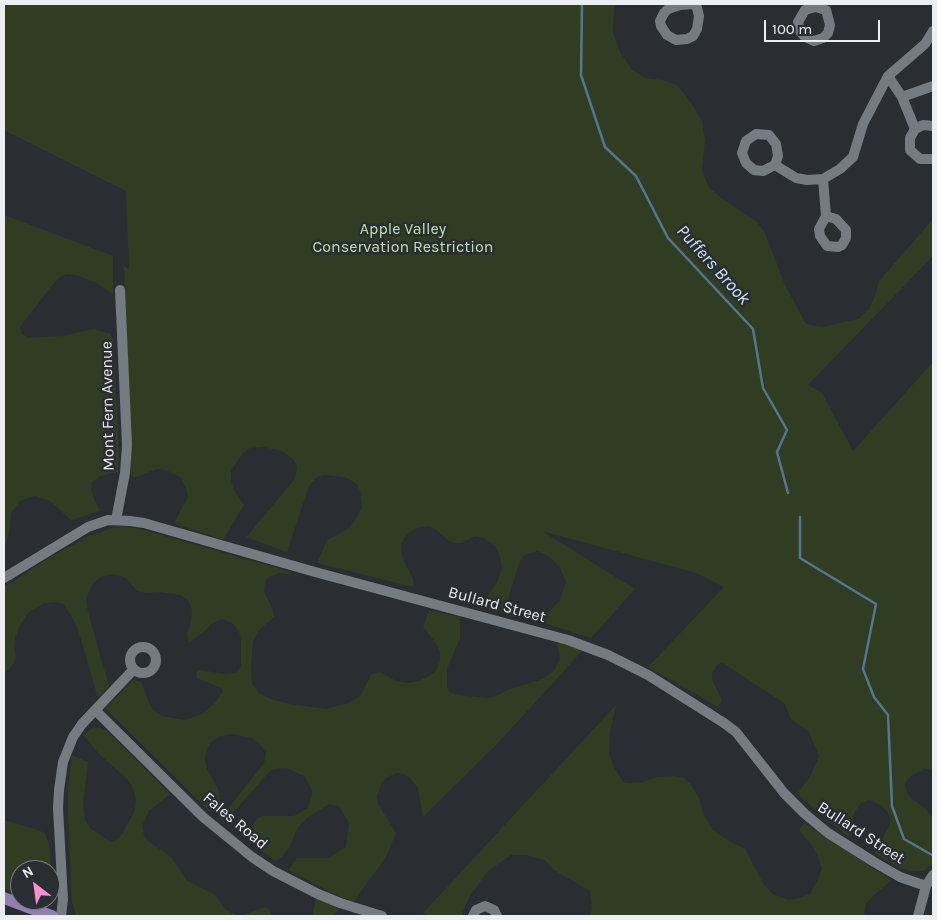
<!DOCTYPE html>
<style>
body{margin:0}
#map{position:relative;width:937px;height:920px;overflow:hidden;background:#292e33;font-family:Karla,sans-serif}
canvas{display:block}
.frame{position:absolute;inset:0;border:5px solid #ebeff2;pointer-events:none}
.north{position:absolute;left:10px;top:860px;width:50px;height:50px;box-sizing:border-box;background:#292e33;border:1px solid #777b7f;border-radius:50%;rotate:330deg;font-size:14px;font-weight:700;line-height:20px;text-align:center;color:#ebeff2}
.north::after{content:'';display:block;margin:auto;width:18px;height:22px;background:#f890cc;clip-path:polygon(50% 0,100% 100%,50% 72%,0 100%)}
.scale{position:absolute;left:764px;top:20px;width:116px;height:22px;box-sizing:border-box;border:2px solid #ebeff2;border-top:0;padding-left:6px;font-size:15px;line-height:18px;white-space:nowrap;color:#ebeff2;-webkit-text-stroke:4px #292e33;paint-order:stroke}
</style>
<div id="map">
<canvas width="937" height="920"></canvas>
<div class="frame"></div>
<div class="north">N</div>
<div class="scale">100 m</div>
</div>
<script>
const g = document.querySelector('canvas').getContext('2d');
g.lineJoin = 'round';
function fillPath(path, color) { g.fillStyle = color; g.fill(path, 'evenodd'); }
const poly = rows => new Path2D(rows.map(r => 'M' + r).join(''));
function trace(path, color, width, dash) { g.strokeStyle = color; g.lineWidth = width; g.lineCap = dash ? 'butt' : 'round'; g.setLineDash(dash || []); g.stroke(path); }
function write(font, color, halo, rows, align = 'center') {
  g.font = font + ' Karla,sans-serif'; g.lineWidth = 5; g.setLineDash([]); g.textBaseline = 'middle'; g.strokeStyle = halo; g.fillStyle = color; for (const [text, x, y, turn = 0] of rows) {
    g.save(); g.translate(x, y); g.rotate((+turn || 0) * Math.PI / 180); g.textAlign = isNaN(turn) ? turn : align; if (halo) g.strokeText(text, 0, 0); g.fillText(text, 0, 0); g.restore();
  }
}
const green = poly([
 [4,4,616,4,614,9,613,32,620,52,632,70,646,78,662,80,677,85,692,104,702,121,705,140,702,170,708,186,721,198,757,222,765,233,785,285,806,324,822,327,858,319,869,309,875,296,879,281,933,219,933,256,808,385,822,393,853,451,933,362,933,770,925,769,912,775,905,783,906,790,911,798,926,809,933,819,933,863,932,865,923,871,911,871,897,867,875,853,888,828,891,820,888,813,882,806,869,800,861,803,854,813,849,838,797,794,811,775,819,756,809,732,791,719,784,703,723,663,717,665,712,673,712,680,721,698,721,703,718,707,648,667,724,587,696,573,542,531,635,589,591,638,540,622,560,600,566,582,560,568,552,559,546,555,537,551,525,555,521,558,510,592,508,613,481,607,498,580,502,567,500,556,495,546,484,538,475,536,462,543,456,543,449,541,434,528,428,526,418,528,410,532,404,538,401,546,402,556,413,579,414,587,317,563,327,540,341,533,350,527,358,516,362,507,360,491,357,484,345,477,325,475,317,477,309,486,287,552,246,537,295,479,297,466,293,459,282,451,263,447,250,448,242,454,231,471,231,480,234,490,244,505,223,540,174,523,188,497,186,488,180,477,166,470,157,469,134,478,131,474,124,266,129,269,126,191,4,130],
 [4,215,113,256,113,294,97,283,76,275,66,274,59,278,50,288,20,327,22,334,29,338,62,336,94,329,110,334,113,339,119,451,118,472,100,476,92,482,91,490,94,499,100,511,71,520,50,501,35,496,20,501,11,513,10,529,7,540,4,546],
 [119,526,140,529,291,572,291,575,280,573,270,576,265,581,264,592,273,610,274,617,258,631,253,641,251,668,252,684,259,693,271,699,290,704,326,709,348,703,360,696,371,675,380,672,396,681,409,683,419,681,429,676,436,671,440,661,440,653,436,643,423,627,429,610,460,617,460,638,447,669,447,688,451,693,467,696,487,698,496,696,510,689,543,679,554,671,560,659,557,645,559,642,583,650,499,742,423,817,418,788,409,777,403,774,396,773,386,778,381,784,377,797,378,804,396,833,386,857,354,901,340,897,288,870,297,858,329,858,346,847,349,823,339,806,329,804,307,818,298,827,289,848,282,857,275,861,244,837,257,819,262,816,294,816,308,808,312,796,312,790,304,776,287,768,276,769,270,771,224,823,220,819,264,763,266,753,261,745,252,738,232,734,221,736,211,742,207,749,205,759,207,769,219,791,220,802,211,813,105,708,134,680,142,682,148,701,153,710,162,716,185,720,202,714,215,703,223,691,221,688,197,678,196,673,200,670,225,674,236,673,241,666,241,641,239,631,232,623,222,619,211,624,205,631,189,642,187,634,191,622,192,610,188,600,180,595,160,592,145,593,137,591,126,578,113,574,100,577,92,585,86,599,88,612,109,686,98,698,77,626,64,604,56,602,45,603,29,612,20,625,15,638,14,648,16,658,12,666,4,674,4,587,52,556,93,534],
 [616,705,610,732,609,754,614,767,623,782,630,783,643,782,657,777,675,776,684,778,690,783,699,798,703,813,712,829,724,838,745,849,764,885,773,894,788,900,799,898,810,894,818,879,822,869,817,854,810,843,799,830,804,823,891,880,866,903,864,916,590,916,592,909,590,891,554,870,545,860,526,855,511,855,488,871,470,896,461,916,427,916,423,913],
 [93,728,101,728,107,731,170,794,149,811,142,826,144,835,148,841,171,857,187,881,214,894,225,909,237,916,76,916,72,902,68,814,68,787,72,755,88,762,83,804,85,820,90,828,111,842,118,839,123,833,135,810,136,799,132,786,126,778,99,754,83,735],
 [4,820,35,829,45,833,50,848,52,886,50,893,50,870,20,870,20,894,4,889],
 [316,898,340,909,333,916,312,916],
 [264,907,268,908,272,916,241,916]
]);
const stream = poly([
 [582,4,581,75,605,147,636,176,668,238,753,329,763,388,787,430,777,452,788,493],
 [800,517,800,558,876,604,863,669,874,697,888,715,892,806,904,839,932,855]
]);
const minor = poly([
 [693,4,680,5,668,9,664,13,660,21,661,26,667,35,676,40,687,39,693,36,697,29,699,16,696,4],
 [815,7,826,10,830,25,828,33,823,38,814,41,805,37,800,31,798,22,805,10,815,7],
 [888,76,925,44,933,31],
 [933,126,923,125,915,129,910,138,910,150,920,159,933,159],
 [915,129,902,97,933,86],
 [775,165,778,156,776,144,769,135,756,134,746,141,742,153,746,163,754,170,763,171,775,165,796,178,807,180,823,179,840,169,853,157,863,124,888,76,902,97],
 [823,179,826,216,819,229,820,236,827,246,838,247,842,245,846,238,846,230,836,219,826,216],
 [116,520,125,473,127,445,120,290],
 [4,578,88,527,108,520,130,521,144,523,315,572,568,640,608,655,648,675,724,723,736,732,784,793,805,814,828,833,874,862,900,877,926,886],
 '130 660a13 13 0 1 1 26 0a13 13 0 1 1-26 0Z',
 [95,710,203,817,252,857,273,871,318,894,340,903,382,916],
 [61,916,63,900,58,808,59,790,63,762,73,737,82,724,134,669],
 [473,916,476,910,485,906,494,910,497,916],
 [918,916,926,886,933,875]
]);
const major = poly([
 [4,898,52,916]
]);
const parkNames = [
 ["Apple Valley",403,229],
 ["Conservation Restriction",403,247]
];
const streetNames = [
 ["Mont Fern Avenue",108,406,-91],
 ["Bullard Street",497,605,15],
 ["Fales Road",235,821,40],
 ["Bullard Street",861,833,33]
];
const waterNames = [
 ["Puffers Brook",713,265,48]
];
fillPath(green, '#303d22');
trace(stream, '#577492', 2.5);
trace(minor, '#747b81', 10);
trace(major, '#907fb1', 12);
write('16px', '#c1e1a4', '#292e33', parkNames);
write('16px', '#ebeff2', '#292e33', streetNames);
write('italic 18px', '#cee2f6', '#292e33', waterNames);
</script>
